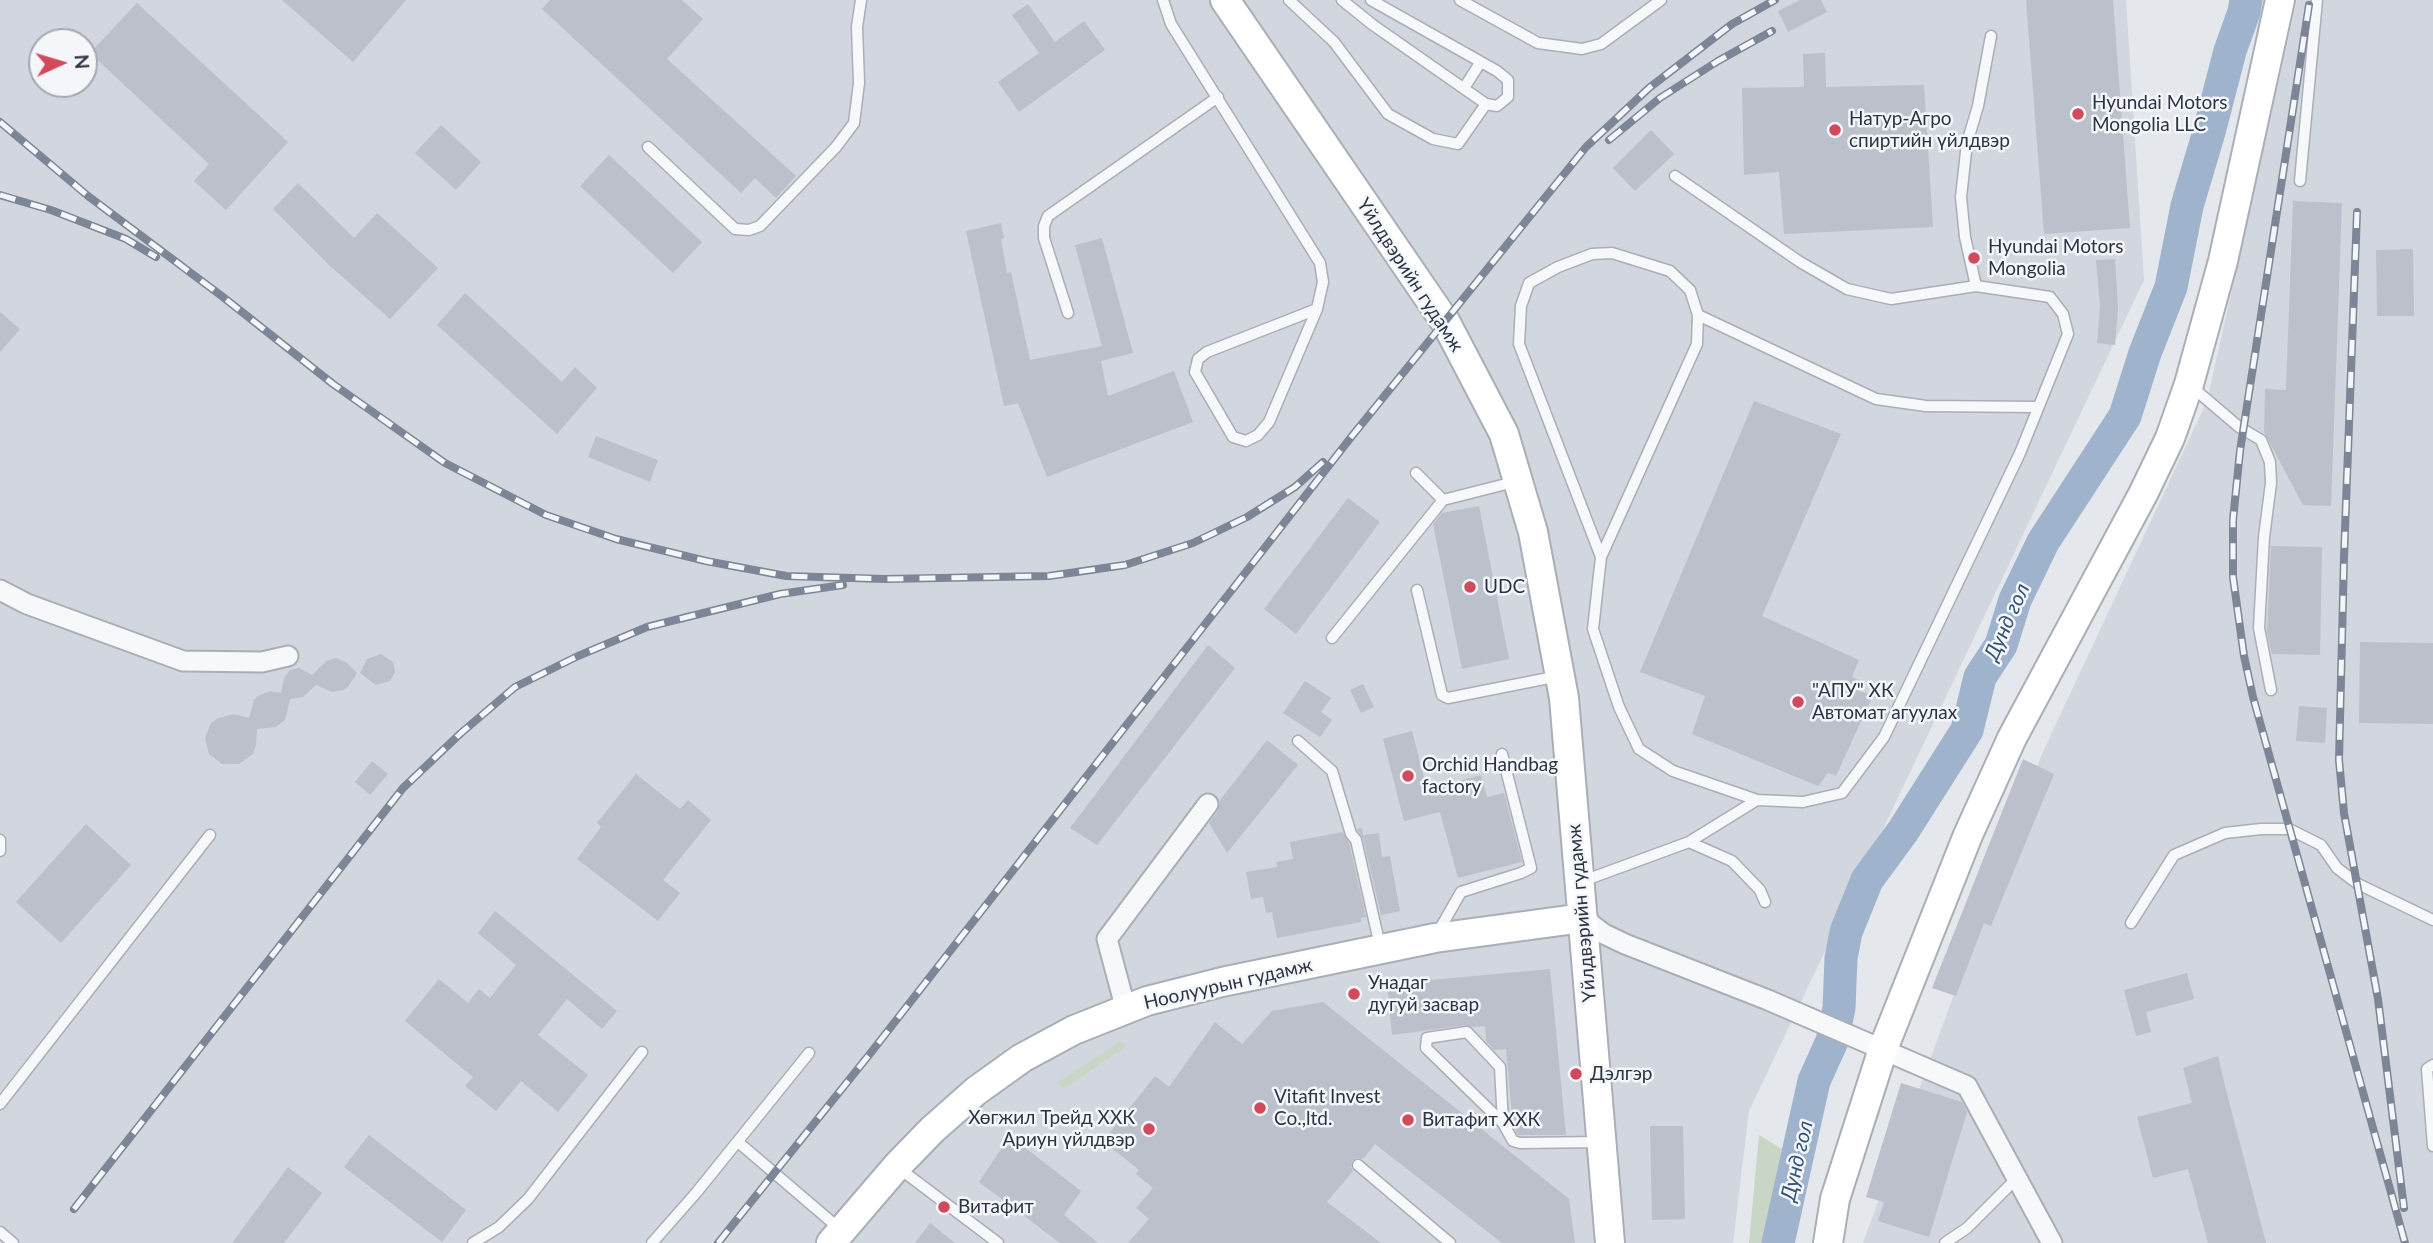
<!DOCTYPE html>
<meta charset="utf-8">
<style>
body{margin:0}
#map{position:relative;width:2433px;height:1243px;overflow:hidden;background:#e4e7ec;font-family:Lato,sans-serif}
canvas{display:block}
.north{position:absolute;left:28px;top:28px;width:70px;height:70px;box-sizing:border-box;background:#f4f6f9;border:2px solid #a4a8b1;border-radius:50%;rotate:86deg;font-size:19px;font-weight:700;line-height:28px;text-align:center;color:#2b3445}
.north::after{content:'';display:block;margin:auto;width:24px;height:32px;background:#d1495b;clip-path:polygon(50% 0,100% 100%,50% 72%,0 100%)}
</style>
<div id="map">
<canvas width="2433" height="1243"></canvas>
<div class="north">N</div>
</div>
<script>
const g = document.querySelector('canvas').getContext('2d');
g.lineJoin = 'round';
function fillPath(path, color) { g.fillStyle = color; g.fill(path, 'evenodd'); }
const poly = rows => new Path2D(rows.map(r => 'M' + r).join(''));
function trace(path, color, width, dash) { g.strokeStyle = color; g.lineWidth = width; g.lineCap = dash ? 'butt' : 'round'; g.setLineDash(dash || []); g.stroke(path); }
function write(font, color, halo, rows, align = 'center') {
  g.font = font + ' Lato,sans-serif'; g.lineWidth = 5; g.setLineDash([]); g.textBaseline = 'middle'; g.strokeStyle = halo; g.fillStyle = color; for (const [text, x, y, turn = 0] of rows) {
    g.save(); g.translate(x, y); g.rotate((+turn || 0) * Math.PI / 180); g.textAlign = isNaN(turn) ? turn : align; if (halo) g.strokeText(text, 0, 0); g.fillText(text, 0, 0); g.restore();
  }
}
const built = poly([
 [0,0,2126,0,2144,280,1749,1111,1733,1243,0,1243],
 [42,42,84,42,84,84,42,84],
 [2297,0,2433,0,2433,1243,1863,1243,2041,756,2207,401]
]);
const green = poly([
 [1121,1041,1126,1046,1064,1089,1057,1083],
 [1759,1135,1782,1149,1775,1226,1771,1243,1749,1243]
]);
const river = poly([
 [1778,1243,1814,1081,1832,1041,1839,1008,1841,958,1846,932,1867,880,1903,831,1967,730,1980,677,2001,645,2015,600,2043,542,2125,416,2145,353,2171,287,2187,206,2209,132,2230,51,2244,12,2246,0]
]);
const building = poly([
 [282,0,406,0,353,62],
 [550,0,682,0,703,19,667,59,796,176,776,198,755,178,741,193,542,9],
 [1800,0,1821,0,1827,12,1788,32,1778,11],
 [2026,0,2113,0,2130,228,2044,234],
 [137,3,288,142,226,210,194,181,209,164,90,53],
 [1028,4,1055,42,1084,21,1105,50,1019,112,998,82,1039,53,1012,15],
 [1825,53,1826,87,1924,85,1933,227,1784,234,1779,172,1744,175,1742,88,1804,87,1803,54],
 [441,125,481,162,456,190,415,153],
 [1651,130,1674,154,1635,191,1613,168],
 [609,155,702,242,673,273,580,186],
 [298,183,354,238,377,213,438,268,390,319,329,265,273,209],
 [2293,201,2342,203,2331,506,2303,505,2264,432,2265,389,2286,390],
 [1001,223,1004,238,1001,239,1007,273,1011,272,1030,360,1102,346,1075,245,1102,238,1133,353,1101,361,1108,396,1174,371,1193,422,1047,477,1018,403,1004,406,966,231],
 [2413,249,2414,316,2377,316,2376,250],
 [2115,259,2118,307,2115,345,2097,343,2100,306,2096,260],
 [465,293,562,382,575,367,597,388,557,434,437,325],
 [0,312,20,329,0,352],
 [1754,401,1841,434,1762,616,1859,660,1852,677,1863,682,1859,691,1873,695,1836,776,1828,773,1818,786,1692,734,1705,696,1640,672],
 [596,436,658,460,650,482,588,457],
 [1348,498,1380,522,1296,634,1264,609],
 [1479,506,1509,659,1462,669,1433,524,1442,513],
 [2271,546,2322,547,2320,655,2272,654,2267,632],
 [2360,642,2433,643,2433,724,2359,723],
 [1208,645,1235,668,1097,845,1070,828],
 [381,654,393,662,395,672,390,681,376,685,360,673,367,659],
 [336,658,346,662,357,673,348,687,343,690,332,692,316,685,303,697,290,699,285,720,276,727,257,729,256,745,253,754,239,764,222,764,209,754,205,738,211,723,218,718,234,714,249,718,254,700,258,696,270,691,281,693,284,678,290,670,299,668,312,675,326,661],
 [1305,681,1331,698,1321,712,1332,720,1320,737,1283,713],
 [1363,684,1374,707,1361,713,1350,690],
 [2299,706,2327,708,2325,743,2296,741],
 [1412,731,1427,789,1481,775,1487,797,1504,793,1522,862,1458,878,1440,812,1404,821,1383,739],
 [1267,740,1298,765,1227,853,1209,823,1218,811,1220,800],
 [2023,759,2054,774,1991,926,1984,923,1956,996,1932,988],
 [372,761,388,774,370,795,355,782],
 [636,774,680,809,688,800,711,820,663,880,680,893,658,921,577,859,601,827,597,823],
 [86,824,131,865,61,943,16,902],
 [1362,828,1363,835,1379,833,1382,857,1390,856,1400,911,1381,915,1363,838,1357,829],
 [1343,832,1349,843,1366,917,1361,918,1361,922,1277,938,1272,912,1266,913,1263,897,1251,899,1246,872,1277,867,1276,862,1293,859,1290,842],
 [495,911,617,1011,602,1029,567,999,538,1035,588,1075,558,1112,521,1081,496,1111,465,1086,473,1077,405,1021,439,979,468,1003,479,989,490,998,516,965,478,933],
 [1550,969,1566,1135,1518,1135,1513,1126,1506,1049,1494,1050,1486,1041,1485,1026,1473,1027,1466,1025,1392,1035,1387,984],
 [2187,973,2194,999,2146,1012,2151,1032,2136,1036,2124,990],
 [1323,1002,1569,1199,1575,1243,1502,1243,1375,1144,1363,1159,1356,1158,1352,1161,1351,1167,1353,1171,1327,1202,1381,1243,1128,1243,1149,1219,1136,1208,1153,1188,1136,1174,1139,1170,1103,1141,1155,1076,1169,1087,1215,1022,1242,1044,1272,1011],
 [2218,1056,2225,1086,2266,1243,2208,1243,2188,1169,2153,1178,2137,1117,2192,1103,2183,1068],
 [1901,1083,1962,1102,1967,1112,1929,1237,1878,1221,1884,1202,1866,1197],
 [1650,1126,1683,1126,1685,1219,1652,1220],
 [369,1135,466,1210,442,1242,344,1167],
 [1010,1136,1081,1191,1064,1215,1098,1243,1060,1243,979,1182],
 [288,1167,322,1193,284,1243,232,1243],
 [930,1223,955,1243,915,1243]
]);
const lane = poly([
 [1163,0,1171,24,1320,263,1323,282,1317,309,1269,422,1258,435,1246,441,1233,437,1195,372,1198,359,1207,352,1317,309],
 [1289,0,1334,42,1388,114,1433,139,1458,144,1486,104],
 [1342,0,1373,25,1486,104,1497,106,1508,97,1508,80,1497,71,1371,0],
 [1460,0,1538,43,1582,49,1601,44,1661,0],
 [1464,88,1480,63],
 [648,147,735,229,749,230,760,226,836,147,854,123,859,83,857,27,861,0],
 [2300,181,2317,0],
 [1976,286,1965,237,1961,197,1967,143,1978,106,1991,36],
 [1068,313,1044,238,1044,226,1048,216,1218,97],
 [1698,315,1876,399,1926,406,2038,407],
 [2191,386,2239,427,2261,440,2270,462,2271,483,2264,537,2259,628,2271,690],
 [1416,473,1443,500],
 [1601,557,1519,344,1521,306,1529,283,1558,267,1592,254,1612,253,1670,271,1690,290,1698,315,1697,344,1601,557,1593,629,1619,707,1639,749,1673,771,1757,800],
 [1417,590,1442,695,1448,698,1559,676],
 [1332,638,1443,500,1514,482],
 [1298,741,1332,771,1351,834,1356,840,1380,946],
 [0,840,0,851],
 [1689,842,1732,861,1760,890,1765,902],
 [1583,881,1689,842,1757,800,1803,802,1842,793,1884,737,2020,453,2068,334,2063,314,2050,297,1976,286,1891,299,1847,289,1800,262,1675,176],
 [2131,923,2174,855,2225,833,2261,829,2289,829,2321,845,2337,868,2358,884,2433,920],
 [1437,934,1461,892,1521,873,1531,868,1502,754],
 [2433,1065,2427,1069,2433,1146],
 [0,1104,210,835],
 [1503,1123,1426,1048,1427,1038,1467,1032,1500,1067,1503,1123,1513,1141,1520,1143,1600,1142],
 [738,1142,841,1230],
 [1358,1165,1450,1243],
 [900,1169,998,1243],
 [0,1232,13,1243],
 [473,1243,499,1227,528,1199,642,1052],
 [652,1243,696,1193,809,1053],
 [1945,1243,1967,1228,2016,1179]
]);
const street = poly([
 [0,590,27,604,183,661,262,662,288,656],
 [1583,918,1604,934,1625,944,1768,1000,1967,1086,2052,1243],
 [1126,1010,1107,939,1208,804]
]);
const secondary = poly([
 [1225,0,1446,323,1504,434,1533,532,1564,698,1610,1243],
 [831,1243,897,1166,932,1130,976,1091,1022,1058,1074,1030,1147,1001,1222,982,1435,938,1583,918],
 [1828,1243,1835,1199,1883,1049,1968,835,2012,738,2143,494,2170,438,2189,384,2223,261,2280,0]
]);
const rail = poly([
 [2309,5,2240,451,2233,520,2233,577,2244,656,2253,697,2405,1243],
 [0,122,88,196,223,297,333,384,445,463,546,515,616,539,706,561,786,576,885,579,1049,576,1125,565,1193,543,1247,517,1295,487,1323,462],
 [1609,140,1660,98,1718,61,1772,31],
 [0,195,51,210,126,239,156,257],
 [2357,212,2344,557,2339,760,2344,813,2378,999,2404,1208],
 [74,1209,403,788,461,733,515,687,578,656,647,627,780,594,843,585],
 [718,1243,869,1055,1352,436,1586,147,1649,88,1732,24,1775,0]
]);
const markers = [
 [2078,114,7,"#d1495b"],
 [1835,130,7,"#d1495b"],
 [1974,258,7,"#d1495b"],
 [1470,587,7,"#d1495b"],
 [1798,702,7,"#d1495b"],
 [1408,776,7,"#d1495b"],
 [1354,994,7,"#d1495b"],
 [1576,1074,7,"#d1495b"],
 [1260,1108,7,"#d1495b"],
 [1408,1120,7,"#d1495b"],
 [1149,1129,7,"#d1495b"],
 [944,1207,7,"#d1495b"]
];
const poiNames = [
 ["Hyundai Motors",2092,103],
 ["Mongolia LLC",2092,125],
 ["Натур-Агро",1849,119],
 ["спиртийн үйлдвэр",1849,141],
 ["Hyundai Motors",1988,247],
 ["Mongolia",1988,269],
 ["UDC",1484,587],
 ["\"АПУ\" ХК",1812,691],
 ["Автомат агуулах",1812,713],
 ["Orchid Handbag",1422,765],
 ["factory",1422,787],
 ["Унадаг",1368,983],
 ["дугуй засвар",1368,1005],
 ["Дэлгэр",1590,1074],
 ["Vitafit Invest",1274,1097],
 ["Co.,ltd.",1274,1119],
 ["Хөгжил Трейд ХХК",1135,1118,"right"],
 ["Ариун үйлдвэр",1135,1140,"right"],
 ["Витафит ХХК",1422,1120],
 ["Витафит",958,1207]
];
const streetNames = [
 ["Yйлдвэрийн гудамж",1410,275,57],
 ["Yйлдвэрийн гудамж",1582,913,-95],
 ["Ноолуурын гудамж",1228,984,-13]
];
const waterNames = [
 ["Дунд гол",2007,622,-66],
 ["Дунд гол",1797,1161,-77]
];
fillPath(built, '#d2d6de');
fillPath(green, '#c9d6c5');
trace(river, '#9fb4cc', 33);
fillPath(building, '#bbc0ca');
trace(lane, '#a9aeb7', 13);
trace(street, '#a9aeb7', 23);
trace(secondary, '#a9aeb7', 32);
trace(lane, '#f7f8fa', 10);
trace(street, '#f7f8fa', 19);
trace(secondary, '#fff', 28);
trace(rail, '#7d8696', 8);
trace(rail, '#f4f6f9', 5, [16]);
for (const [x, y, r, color] of markers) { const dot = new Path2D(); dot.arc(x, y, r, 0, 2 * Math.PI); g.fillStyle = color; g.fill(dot); trace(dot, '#f4f6f9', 2.5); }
write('19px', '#2b3445', '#f4f6f9', poiNames, 'left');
write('19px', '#2b3445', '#f4f6f9', streetNames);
write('italic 21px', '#34527a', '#f4f6f9', waterNames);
</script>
